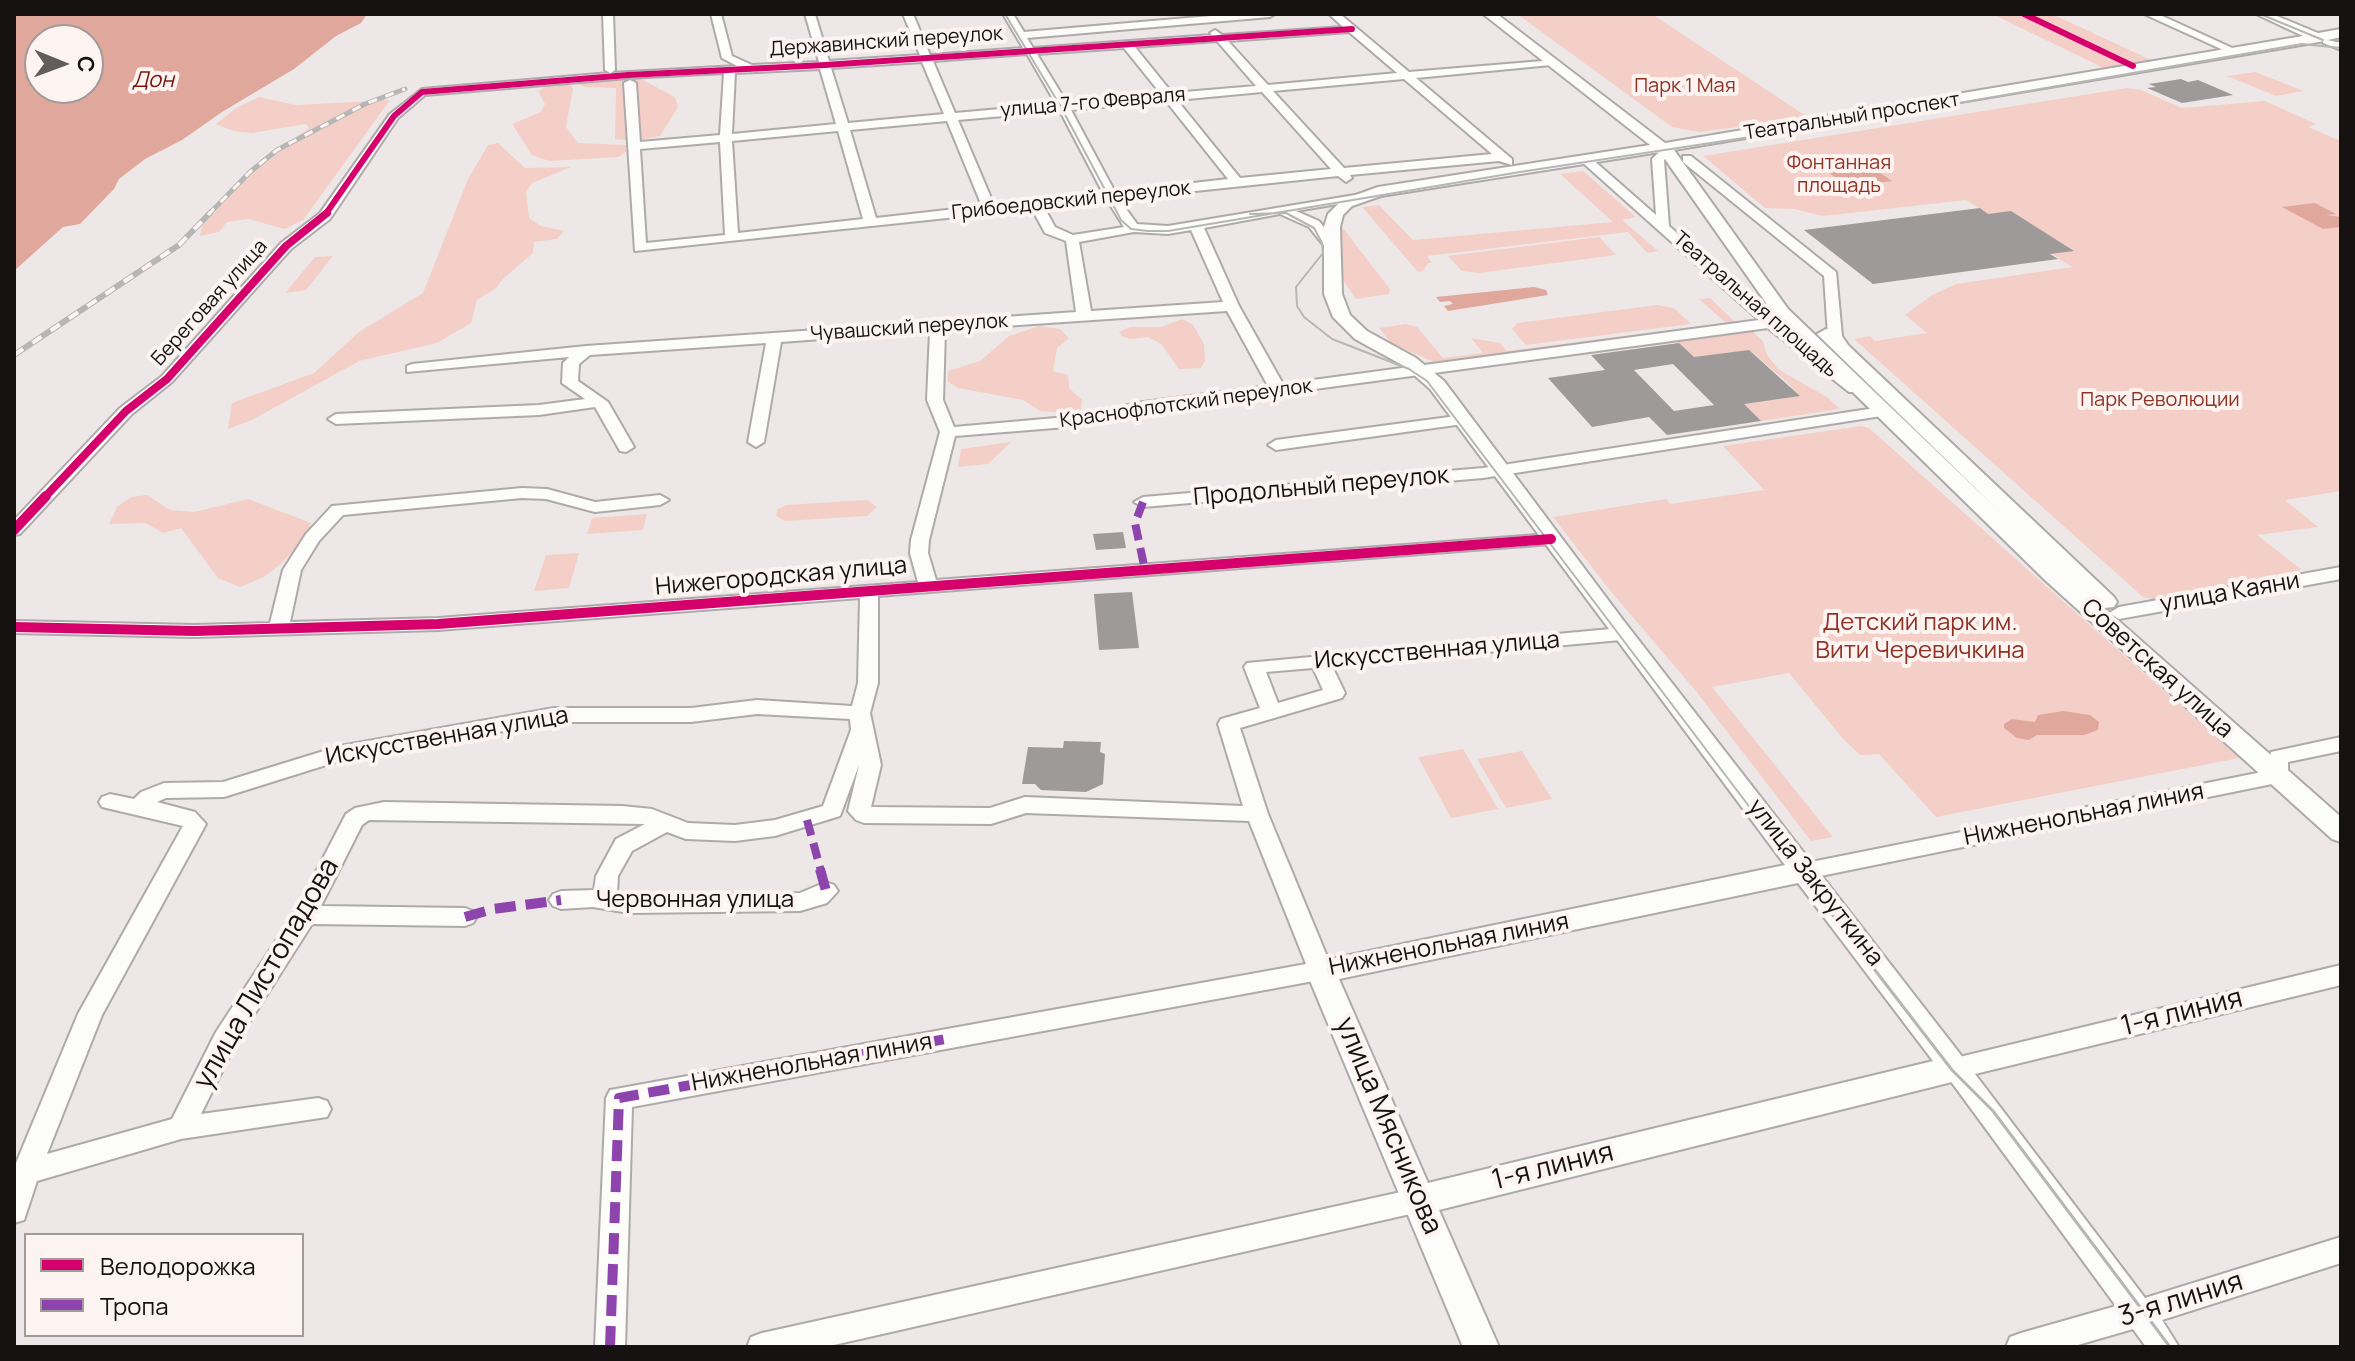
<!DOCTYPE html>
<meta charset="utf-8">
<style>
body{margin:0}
#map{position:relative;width:2355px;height:1361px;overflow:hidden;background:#ede8e7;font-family:Manrope,sans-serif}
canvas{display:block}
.frame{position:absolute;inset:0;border:16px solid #151211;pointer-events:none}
.legend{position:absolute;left:24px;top:1233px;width:280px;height:104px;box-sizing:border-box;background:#fdf4f2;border:2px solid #a09a98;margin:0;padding:10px 14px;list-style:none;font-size:24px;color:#151211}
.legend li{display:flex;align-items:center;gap:16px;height:40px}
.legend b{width:40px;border:2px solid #a09a98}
.north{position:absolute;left:24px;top:24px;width:80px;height:80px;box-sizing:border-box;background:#fdf4f2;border:2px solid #a09a98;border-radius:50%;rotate:91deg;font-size:22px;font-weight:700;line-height:32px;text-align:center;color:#151211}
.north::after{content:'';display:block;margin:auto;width:28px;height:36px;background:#615d5c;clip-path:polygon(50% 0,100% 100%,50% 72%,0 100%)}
</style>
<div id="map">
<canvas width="2355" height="1361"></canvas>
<div class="frame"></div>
<ul class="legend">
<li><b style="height:10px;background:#d6006c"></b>Велодорожка</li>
<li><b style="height:10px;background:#8e44ad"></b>Тропа</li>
</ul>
<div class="north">С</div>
</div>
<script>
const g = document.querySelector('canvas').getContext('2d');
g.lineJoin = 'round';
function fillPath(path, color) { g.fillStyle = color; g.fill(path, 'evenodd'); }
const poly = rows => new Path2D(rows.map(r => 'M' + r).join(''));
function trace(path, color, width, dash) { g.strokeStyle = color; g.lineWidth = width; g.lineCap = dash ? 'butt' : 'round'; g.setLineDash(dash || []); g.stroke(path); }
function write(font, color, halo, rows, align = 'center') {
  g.font = font + ' Manrope,sans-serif'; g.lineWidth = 8; g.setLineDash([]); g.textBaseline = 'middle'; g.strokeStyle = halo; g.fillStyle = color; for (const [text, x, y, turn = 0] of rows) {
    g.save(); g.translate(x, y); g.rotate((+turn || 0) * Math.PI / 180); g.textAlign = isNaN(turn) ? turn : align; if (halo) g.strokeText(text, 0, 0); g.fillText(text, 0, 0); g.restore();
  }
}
const green = poly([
 [1517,14,1652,14,1809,118,1699,132,1672,127],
 [1992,14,2052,14,2151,60,2108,70],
 [2255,72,2304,91,2276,96,2227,76],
 [637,77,675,97,678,107,660,136,633,141,615,139,616,88,584,87,576,83],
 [570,83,573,89,566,127,578,143,626,145,627,151,619,157,549,161,532,155,512,124,541,112,545,104,538,91,547,85],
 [2127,88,2141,90,2182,108,2265,101,2316,124,2308,127,2341,141,2341,491,2285,500,2318,527,2257,535,2302,570,2152,599,2143,597,1854,339,1870,336,1875,341,1927,333,1905,315,1932,295,1956,284,2072,267,1966,200,1823,216,1794,209,1765,208,1703,156],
 [259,97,296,105,390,100,304,219,285,229,248,219,227,222,219,232,200,236,202,226,266,157,309,128,306,124,252,133,233,131,216,124,236,108],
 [498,143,525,168,571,167,532,183,526,192,529,218,541,226,564,231,557,239,534,242,533,253,504,278,496,288,477,300,471,323,437,343,359,361,252,420,228,429,232,403,314,373,359,332,423,293,468,179,488,145],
 [1583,171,1636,217,1622,220,1658,251,1647,253,1628,232,1427,256,1432,263,1428,263,1423,271,1418,272,1362,207,1379,205,1413,240,1613,222,1560,174],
 [1339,223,1390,289,1389,294,1356,299,1342,279],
 [1599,237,1616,255,1479,273,1462,271,1448,256],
 [333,256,306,290,285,293,315,257],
 [1710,298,1738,325,1489,358,1436,363,1391,343,1379,328,1406,324,1417,327,1443,358,1483,353,1471,338,1500,343,1507,351,1726,323,1699,299],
 [1657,305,1674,308,1691,324,1526,345,1512,329,1517,323],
 [1182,319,1193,325,1204,344,1205,361,1201,368,1179,369,1161,344,1148,337,1131,339,1123,337,1119,332,1130,327,1161,327],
 [1039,326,1060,329,1069,338,1057,348,1053,371,1068,375,1069,388,1082,400,1081,409,1063,413,1040,411,1023,400,958,388,948,382,948,371,980,361,1009,336],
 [1751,330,1763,341,1767,355,1779,370,1827,397,1840,409,1761,421,1738,404,1799,396,1787,382,1749,350,1692,359,1677,341],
 [1861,426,1869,428,2239,758,1936,817,1879,754,1860,755,1844,740,1789,673,1712,687,1833,837,1811,841,1695,690,1608,588,1553,517,1666,499,1670,504,1764,490,1723,446],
 [1011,442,988,464,958,467,961,449],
 [147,495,170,510,194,512,248,499,311,523,307,537,282,563,264,577,240,587,218,578,181,528,163,533,146,523,109,524,117,507,131,497],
 [867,500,877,507,867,516,784,521,776,516,777,510,786,505],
 [647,514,643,530,587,534,592,518],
 [579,553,569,588,534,591,546,555],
 [1463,749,1498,809,1451,818,1418,757],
 [1522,751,1552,799,1506,808,1477,759]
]);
const water = poly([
 [14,14,367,14,361,23,336,36,294,69,222,112,182,140,145,159,119,179,114,189,80,224,63,227,14,271],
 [88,40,88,88,40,88,40,40],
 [1863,161,1892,181,1848,186,1819,166],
 [2315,203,2336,214,2326,215,2341,217,2341,227,2323,229,2282,207],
 [1534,287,1546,290,1548,295,1448,311,1444,306,1453,304,1450,301,1440,302,1436,297],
 [2063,711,2090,715,2099,722,2098,730,2084,735,2037,735,2029,740,2017,738,2004,728,2004,724,2012,719,2035,722,2038,715]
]);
const building = poly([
 [2181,79,2188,82,2198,80,2233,95,2182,103,2147,88,2156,87,2149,84],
 [1980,208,1988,214,2011,211,2074,251,2050,254,2058,259,1873,284,1804,230],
 [1679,343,1694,357,1749,350,1800,396,1744,404,1761,421,1667,435,1649,417,1592,427,1548,378,1605,370,1591,355],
 [1673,364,1714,405,1674,411,1634,370],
 [1123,532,1126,548,1096,550,1093,534],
 [1132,592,1139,648,1099,650,1094,594],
 [1064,741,1101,742,1100,752,1105,754,1103,784,1086,792,1041,790,1035,784,1022,784,1028,747,1063,748]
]);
const minor = poly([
 [603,14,613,14,615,70,611,73,737,66,722,58,711,14,721,14,732,56,752,65,819,62,805,14,815,14,829,61,920,55,903,14,913,14,930,55,1023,48,1003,14,1013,14,1024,32,1234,14,1275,14,1270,17,1027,38,1033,48,1212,35,1210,33,1215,30,1222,35,1343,27,1329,14,1340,14,1409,72,1555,60,1556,62,1551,65,1416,78,1512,159,1512,165,1499,161,1350,175,1352,178,1346,182,1338,176,1119,199,1137,224,1168,226,1367,193,1367,199,1296,211,1319,221,1338,245,1331,249,1326,248,1309,227,1280,214,1204,228,1239,306,1283,384,1759,320,1582,162,1592,159,1656,215,1652,159,1663,148,1671,148,1673,151,1664,160,1669,226,1808,348,1863,389,1861,392,1849,392,1768,328,1144,412,1067,427,955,436,929,540,928,553,936,580,1551,534,1560,539,1551,544,878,596,878,683,870,713,881,765,871,807,990,808,1025,797,1243,806,1218,724,1221,719,1260,708,1244,667,1247,663,1621,628,1631,634,1621,640,1332,666,1345,693,1342,698,1240,728,1268,814,1333,971,1330,978,632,1107,625,1347,595,1347,606,1098,610,1090,1306,964,1249,821,1026,813,991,824,864,823,856,820,848,811,859,765,840,816,775,836,735,841,686,839,667,832,632,851,618,876,617,893,629,895,800,893,826,882,834,885,838,891,827,903,800,911,629,913,593,907,561,909,553,906,549,900,553,894,561,891,594,890,596,876,616,839,645,824,369,820,362,825,321,906,465,908,473,911,477,917,473,923,465,926,312,924,235,1045,201,1114,318,1098,327,1101,331,1109,327,1117,181,1139,37,1181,24,1220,14,1223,14,1168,78,1014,183,826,102,807,99,802,102,797,110,794,134,799,141,792,164,783,223,782,340,746,554,708,691,708,757,700,852,706,858,683,860,598,438,630,194,637,14,633,14,621,194,625,270,623,283,570,306,534,332,506,522,488,547,489,595,502,660,495,669,500,660,505,595,512,546,499,522,498,343,515,319,541,301,570,290,622,438,618,918,582,910,553,911,540,940,432,927,400,930,331,781,342,764,442,756,447,748,442,766,343,590,355,579,364,578,381,608,402,634,447,626,452,620,451,595,407,539,415,336,424,328,419,336,414,539,405,585,399,562,383,563,363,569,357,407,372,407,366,412,364,586,346,1076,312,1066,241,1045,233,1032,209,635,251,624,83,630,80,636,83,640,142,720,135,724,73,628,78,425,95,398,118,330,219,291,249,172,382,132,414,20,534,14,535,14,520,120,408,162,376,281,243,320,213,390,114,422,89,610,73,605,70,603,14],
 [1349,32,1397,73,1268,85,1228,41,1349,32],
 [1217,41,1256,86,1172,93,1135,47,1217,41],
 [1124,48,1161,94,1067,103,1037,54,1124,48],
 [1027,54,1056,104,955,113,933,61,1027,54],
 [922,62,944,114,848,123,831,68,922,62],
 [820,69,836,124,732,134,735,73,820,69],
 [1404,79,1492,154,1344,168,1273,91,1404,79],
 [1262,92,1331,169,1240,178,1177,100,1262,92],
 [1166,101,1228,179,1115,192,1071,110,1166,101],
 [1060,111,1103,193,994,205,958,120,1060,111],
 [947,121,982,206,876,218,850,130,947,121],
 [838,131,863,219,738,233,732,141,838,131],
 [720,142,725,235,646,243,640,149,720,142],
 [1107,200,1124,227,1073,235,1055,227,1044,207,1107,200],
 [1191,230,1223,302,1091,311,1079,242,1134,232,1168,234,1191,230],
 [1227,311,1268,386,1144,402,1067,417,954,427,943,400,945,330,1227,311],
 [1313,668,1323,690,1278,703,1266,672,1313,668],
 [757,714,850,719,851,730,823,806,775,820,735,825,688,823,652,809,622,806,384,802,355,808,346,814,296,910,216,1032,172,1119,47,1154,102,1015,206,824,195,812,157,802,166,798,224,797,342,760,554,722,691,722,757,714],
 [2144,14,2158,14,2241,52,2232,54,2144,14],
 [2323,39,2341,43,2341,50,2323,43,2323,39],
 [1683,156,1691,156,1836,272,1842,336,1852,351,1849,354,1839,354,1828,336,1824,276,1683,162,1683,156],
 [1882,407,1890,412,1888,415,1483,478,1143,507,1134,502,1143,497,1483,468,1882,407],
 [1464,415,1470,417,1470,423,1276,450,1268,445,1276,440,1464,415],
 [2341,567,2341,579,2119,619,2109,613,2119,607,2341,567],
 [2341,737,2341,751,2288,762,2288,776,2285,781,2277,783,1806,879,1798,877,1795,871,1798,865,1806,863,2267,771,2271,752,2341,737],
 [2341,965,2341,985,1975,1074,2145,1298,2341,1237,2341,1263,2162,1320,2179,1347,2146,1347,2133,1329,2071,1347,2006,1347,2010,1337,2021,1333,2116,1306,1947,1076,1943,1068,1947,1060,2341,965],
 [1419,1188,1429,1191,1433,1200,1429,1209,1419,1212,825,1347,747,1347,751,1337,762,1333,1419,1188]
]);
const major = poly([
 [1483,14,1497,14,1665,143,2303,36,2256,14,2272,14,2318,33,2341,29,2341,37,2319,42,1674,150,1788,309,1998,510,1817,334,1826,329,1832,330,2114,597,2117,602,2114,607,2104,608,2341,817,2341,842,2332,839,2045,580,1776,317,1660,152,1381,196,1352,206,1343,215,1340,227,1342,294,1350,315,1367,331,1416,358,1444,381,1623,620,1971,1068,1967,1077,1956,1081,1439,1210,1499,1347,1463,1347,1306,971,1311,963,1785,865,1430,389,1404,366,1355,339,1333,317,1324,294,1324,227,1328,214,1342,200,1378,187,1650,145,1483,14],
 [1798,883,1933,1061,1428,1183,1339,979,1798,883]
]);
const tramFar1 = poly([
 [1005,14,1061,107,1121,220,1131,229,1148,231,1168,231,1520,172,1842,123,2302,44,2341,48],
 [2260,14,2323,40],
 [1250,214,1286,213,1314,228,1322,243,1323,253,1296,287,1297,306,1304,317,1332,339,1409,369,1427,381,1798,871]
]);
const tram = poly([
 [1797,869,1952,1070,1993,1111,2170,1347]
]);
const railFar1 = poly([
 [208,215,250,172,277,150,365,104,405,89]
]);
const rail = poly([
 [14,355,179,245,210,213]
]);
const quietFar1 = poly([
 [1143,502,1135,523,1145,570],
 [807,820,821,871]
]);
const quiet = poly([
 [820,869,826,891],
 [465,917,493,909,561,900],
 [610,1347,619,1098,951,1038]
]);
const cyclewayFar2 = poly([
 [2024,14,2133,66],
 [325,215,394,116,422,92,628,75,825,65,1352,29]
]);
const cyclewayFar1 = poly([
 [44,498,126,411,167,379,286,246,327,213]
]);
const cycleway = poly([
 [14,530,46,496],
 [14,627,194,631,438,624,1551,539]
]);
const farStreetnames = [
 ["Державинский переулок",886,42,-4],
 ["улица 7-го Февраля",1093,103,-5],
 ["Театральный проспект",1852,117,-9],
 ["Грибоедовский переулок",1071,201,-6],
 ["Береговая улица",210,303,-48],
 ["Театральная площадь",1755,305,41],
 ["Чувашский переулок",909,328,-4],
 ["Краснофлотский переулок",1186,404,-8]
];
const farParknames = [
 ["Парк 1 Мая",1685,86],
 ["Фонтанная",1839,163],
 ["площадь",1839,186],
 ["Парк Революции",2160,400]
];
const farWaternames = [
 ["Дон",153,81]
];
const streetNames = [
 ["Продольный переулок",1321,487,-5],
 ["Нижегородская улица",781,577,-5],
 ["улица Каяни",2230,593,-10],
 ["Искусственная улица",1437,651,-5],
 ["Советская улица",2157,669,42],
 ["Искусственная улица",447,737,-10],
 ["Нижненольная линия",2084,815,-11],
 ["улица Закруткина",1815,883,52],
 ["Червонная улица",695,900],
 ["Нижненольная линия",1449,945,-11],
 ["Нижненольная линия",812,1063,-10]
];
const parkNames = [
 ["Детский парк им.",1920,623],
 ["Вити Черевичкина",1920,651]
];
const nearStreetnames = [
 ["улица Листопадова",267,974,-60],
 ["1-я линия",2182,1013,-14],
 ["улица Мясникова",1388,1126,67],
 ["1-я линия",1553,1167,-14],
 ["3-я линия",2181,1300,-17]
];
fillPath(green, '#f4cfc8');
fillPath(water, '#e0a89d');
fillPath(building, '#9e9a9a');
trace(minor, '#aeaaa9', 4);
trace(major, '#aeaaa9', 4);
fillPath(minor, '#fcfcfb');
fillPath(major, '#fcfcfb');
trace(tramFar1, '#b7b6b6', 2);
trace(tram, '#b7b6b6', 3);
trace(railFar1, '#b7b6b6', 5);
trace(rail, '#b7b6b6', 6);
trace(railFar1, '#fdf4f2', 3, [9]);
trace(rail, '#fdf4f2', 4, [11]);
trace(quietFar1, '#8e44ad', 8, [16, 8]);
trace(quiet, '#8e44ad', 10, [21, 10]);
trace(cyclewayFar2, '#d6006c', 6);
trace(cyclewayFar1, '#d6006c', 8);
trace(cycleway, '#d6006c', 10);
write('20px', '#151211', '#fdf4f2', farStreetnames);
write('20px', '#903224', '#fdf4f2', farParknames);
write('italic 22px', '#76170b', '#fdf4f2', farWaternames);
write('24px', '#151211', '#fdf4f2', streetNames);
write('24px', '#903224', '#fdf4f2', parkNames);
write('28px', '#151211', '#fdf4f2', nearStreetnames);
</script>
